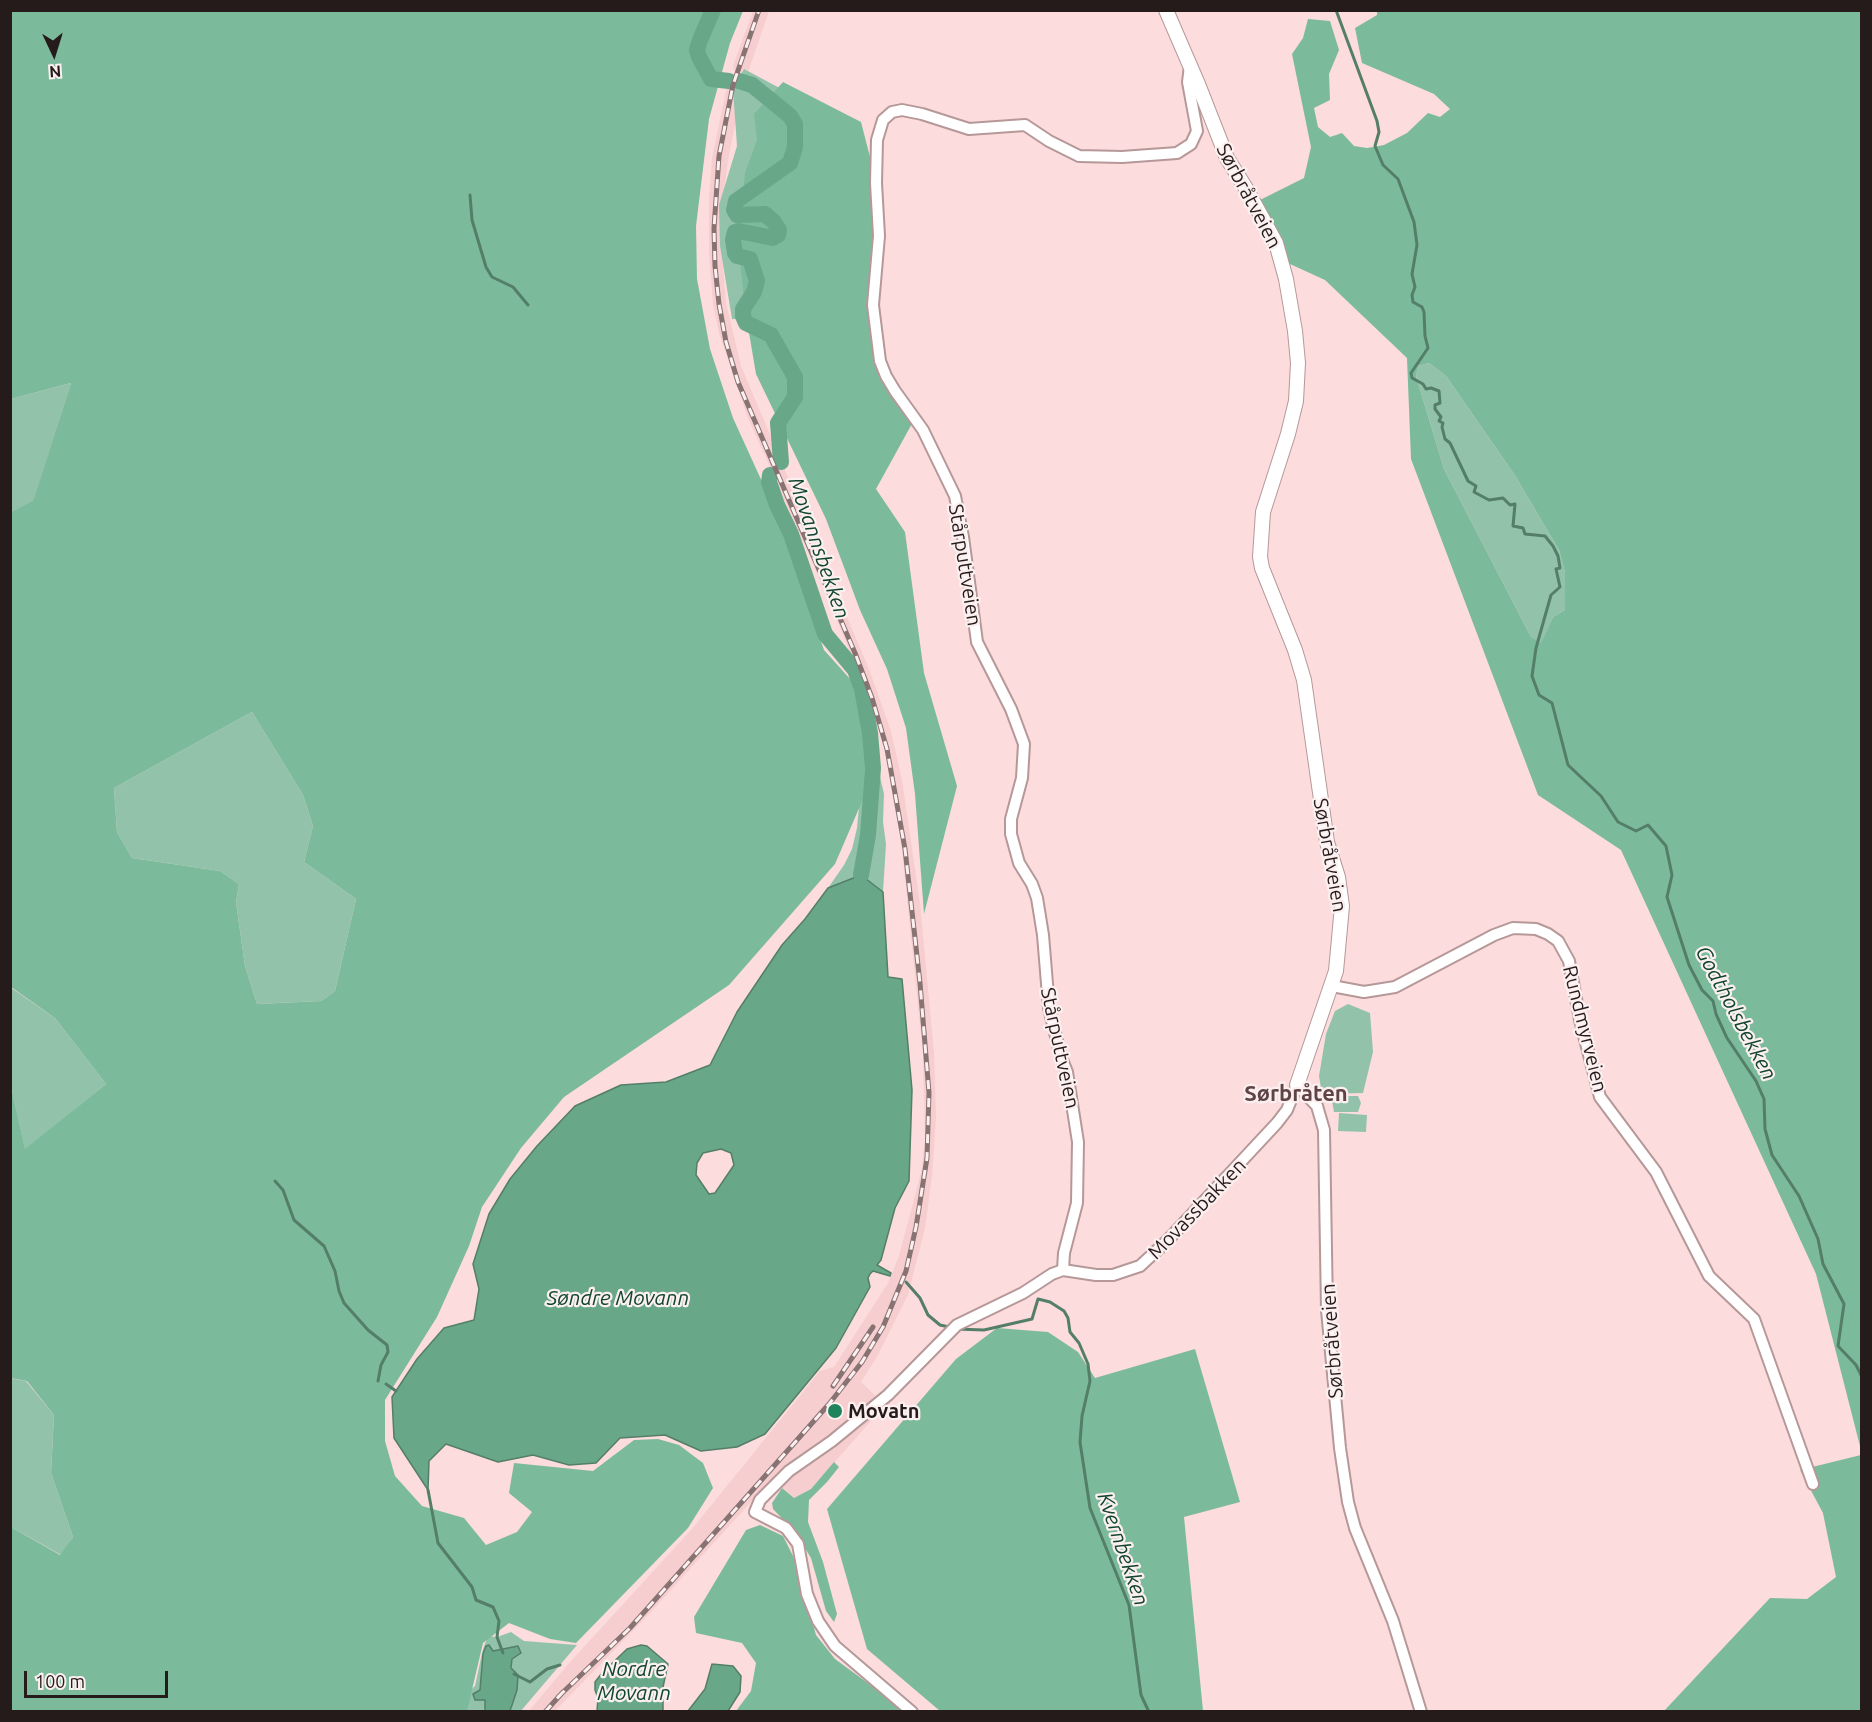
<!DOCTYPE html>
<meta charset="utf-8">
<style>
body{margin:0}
#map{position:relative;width:1872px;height:1722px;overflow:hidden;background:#fcdcdc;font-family:Ubuntu,sans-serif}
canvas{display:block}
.frame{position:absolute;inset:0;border:12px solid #261b1b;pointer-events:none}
.north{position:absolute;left:24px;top:24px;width:60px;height:60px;-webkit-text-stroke:4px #fcefef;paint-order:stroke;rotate:176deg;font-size:16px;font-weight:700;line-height:24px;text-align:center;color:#261b1b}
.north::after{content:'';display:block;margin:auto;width:21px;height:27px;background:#261b1b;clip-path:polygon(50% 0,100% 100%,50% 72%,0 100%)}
.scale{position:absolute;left:24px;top:1671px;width:144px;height:27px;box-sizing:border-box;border:3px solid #261b1b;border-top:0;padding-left:8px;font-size:18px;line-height:21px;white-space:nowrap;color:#261b1b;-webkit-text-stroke:4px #fcefef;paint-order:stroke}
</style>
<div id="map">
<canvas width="1872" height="1722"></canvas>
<div class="frame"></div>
<div class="north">N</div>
<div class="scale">100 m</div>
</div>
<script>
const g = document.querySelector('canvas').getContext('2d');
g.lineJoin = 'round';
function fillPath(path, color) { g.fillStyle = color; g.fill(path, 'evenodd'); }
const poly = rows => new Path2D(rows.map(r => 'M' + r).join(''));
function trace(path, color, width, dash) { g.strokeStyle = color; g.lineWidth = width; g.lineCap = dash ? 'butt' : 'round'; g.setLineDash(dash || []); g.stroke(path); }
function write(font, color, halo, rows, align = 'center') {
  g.font = font + ' Ubuntu,sans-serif'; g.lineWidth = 4.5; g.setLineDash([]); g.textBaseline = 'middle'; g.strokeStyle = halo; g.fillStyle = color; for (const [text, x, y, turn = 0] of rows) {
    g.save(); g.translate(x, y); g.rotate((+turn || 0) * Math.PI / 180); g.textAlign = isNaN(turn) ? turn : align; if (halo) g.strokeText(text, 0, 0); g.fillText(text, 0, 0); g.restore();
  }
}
const built = poly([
 [753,11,769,11,742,90,728,160,723,200,722,253,726,303,741,366,869,669,891,731,902,780,920,903,934,1053,936,1117,932,1176,925,1228,908,1295,878,1355,861,1382,885,1405,811,1489,794,1498,772,1479,648,1615,555,1711,528,1712,571,1661,691,1530,820,1371,834,1367,888,1283,899,1256,921,1173,925,1141,923,1053,900,830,892,781,881,735,858,672,826,593,748,418,719,333,713,304,709,253,709,199,712,158,727,86,731,85,735,72,733,66]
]);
const green = poly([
 [744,69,802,100,762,320,732,319,720,246,719,205,737,146,733,90],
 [1429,363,1446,376,1514,474,1559,550,1565,572,1565,610,1553,617,1541,644,1531,637,1444,469,1416,376,1418,366],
 [71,383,33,502,11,512,11,399],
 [252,712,303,795,313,826,304,862,356,899,335,991,321,1001,257,1004,245,966,236,902,239,884,220,871,132,858,117,832,114,788],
 [870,733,884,794,883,822,886,844,883,892,861,875,828,888,844,865,852,849,857,828,863,765],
 [10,987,55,1018,106,1084,25,1150,11,1086],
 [1348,1004,1370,1013,1373,1052,1363,1093,1322,1094,1319,1076,1326,1034,1335,1011],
 [1334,1096,1358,1096,1361,1103,1358,1112,1334,1112,1332,1101],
 [1339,1113,1367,1115,1366,1132,1338,1131],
 [10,1378,26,1381,54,1415,51,1473,73,1537,61,1555,11,1527],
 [511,1632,524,1641,577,1645,520,1712,510,1711,512,1708,512,1659,517,1646,492,1651,484,1658,485,1711,461,1712,464,1695,475,1686,483,1649,488,1636,497,1637]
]);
const forest = poly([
 [11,10,743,11,730,43,709,119,696,226,697,279,710,349,733,418,779,519,824,650,851,680,867,729,863,799,835,864,729,985,564,1097,521,1148,482,1207,469,1246,437,1317,385,1400,385,1441,395,1476,422,1506,464,1518,486,1545,517,1532,532,1512,509,1493,514,1463,593,1471,634,1440,658,1439,679,1445,703,1463,713,1488,688,1528,576,1643,550,1639,509,1623,483,1643,467,1711,11,1711,11,1527,60,1555,73,1537,51,1473,54,1415,27,1381,11,1378,11,1086,25,1149,106,1084,55,1018,11,987,11,512,33,501,71,383,11,399],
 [252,712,303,795,313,826,304,862,356,899,335,991,321,1001,257,1004,245,966,236,902,239,884,220,871,132,858,117,832,114,788],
 [1377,11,1861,11,1861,1450,1816,1274,1621,850,1538,795,1411,459,1407,358,1325,280,1279,259,1248,206,1304,178,1311,147,1292,54,1303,38,1308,19,1330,21,1339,50,1329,74,1330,100,1314,108,1318,127,1330,137,1342,133,1354,146,1367,148,1384,145,1407,133,1428,113,1440,117,1450,109,1434,94,1362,63,1355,28,1377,15],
 [1429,363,1446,376,1514,474,1559,550,1565,572,1565,610,1553,617,1541,643,1531,637,1444,469,1416,376,1418,366],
 [783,82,861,122,870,157,877,231,877,365,886,388,914,420,876,489,905,532,924,673,957,786,924,914,915,794,906,728,887,669,860,610,826,519,756,374,745,309,738,242,745,173,757,140,754,114],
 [997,1328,1048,1332,1078,1352,1095,1378,1195,1349,1240,1502,1184,1517,1203,1711,940,1711,867,1649,827,1509,956,1359],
 [1861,1455,1861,1711,1663,1712,1770,1598,1807,1599,1836,1577,1823,1513,1800,1470],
 [834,1462,839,1467,827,1482,809,1500,808,1522,823,1562,837,1614,834,1622,826,1611,811,1558,796,1533,773,1509,772,1503,782,1488,794,1498,811,1489],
 [760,1525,783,1536,796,1562,816,1635,835,1659,906,1711,736,1711,751,1691,756,1663,742,1643,696,1633,694,1617,746,1530]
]);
const water = poly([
 [861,875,883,892,888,977,902,979,912,1090,909,1181,895,1208,881,1260,877,1265,891,1273,890,1276,873,1271,870,1274,868,1278,870,1287,836,1348,765,1434,737,1447,701,1451,665,1435,620,1438,596,1463,569,1465,533,1455,498,1462,446,1444,429,1461,428,1490,394,1438,392,1397,417,1359,444,1328,474,1320,479,1289,473,1264,489,1214,510,1179,537,1146,575,1106,621,1085,666,1082,710,1065,737,1012,782,945,805,919,828,888,861,875],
 [721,1149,731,1153,734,1165,715,1193,709,1194,696,1175,697,1163,703,1153,721,1149],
 [489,1645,493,1651,518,1646,521,1653,512,1659,511,1668,518,1675,517,1690,510,1711,485,1711,485,1700,475,1700,473,1694,480,1690,483,1654,486,1646,489,1645],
 [641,1645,647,1646,668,1664,663,1687,663,1711,597,1711,598,1698,595,1690,595,1682,602,1673,627,1649,641,1645],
 [712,1664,733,1666,741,1676,740,1692,728,1711,688,1711,705,1689,712,1664]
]);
const stream = poly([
 [1336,10,1377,121,1379,132,1375,146,1383,165,1398,179,1414,222,1417,245,1412,274,1415,287,1412,295,1413,302,1422,307,1424,312,1425,336,1428,348,1411,373,1412,378,1423,384,1426,389,1431,388,1439,391,1440,403,1435,405,1435,409,1441,417,1439,421,1443,423,1442,427,1445,439,1450,443,1468,481,1476,486,1474,492,1489,500,1503,498,1510,505,1515,504,1513,526,1523,528,1525,534,1545,536,1553,546,1558,556,1560,568,1556,569,1560,587,1551,595,1536,648,1532,676,1539,695,1552,703,1568,765,1601,796,1618,822,1636,831,1648,825,1666,846,1672,875,1667,897,1689,965,1702,990,1713,1001,1716,1014,1727,1038,1756,1081,1764,1099,1765,1129,1772,1155,1799,1196,1818,1239,1823,1264,1844,1304,1838,1346,1856,1365,1862,1377],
 [470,195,472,220,486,267,492,277,513,287,528,305],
 [275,1181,283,1190,294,1220,324,1246,335,1271,339,1291,344,1303,368,1330,387,1345,388,1352,381,1365,378,1381],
 [906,1282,920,1298,928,1315,940,1325,949,1327],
 [956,1329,984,1330,1032,1319,1038,1299,1050,1302,1064,1311,1068,1318,1070,1332,1079,1343,1088,1364,1090,1381,1082,1416,1080,1442,1090,1508,1129,1605,1141,1695,1149,1712],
 [386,1384,396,1391],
 [428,1490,438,1543,472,1587,476,1600,493,1607,499,1621,497,1637,503,1653],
 [514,1674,530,1682,547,1669,560,1665]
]);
const river = poly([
 [713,10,700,40,697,50,699,57,711,79,729,81],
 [739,81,752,85,790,116,795,124,795,147,790,163,736,201,734,210,737,215,765,214,774,222,779,230,778,235,773,238,738,231,735,232,733,240,735,253,737,256,750,259],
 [750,259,757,281,754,292,743,309,743,316,746,323,771,335,795,377,795,397,778,423,781,462],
 [770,475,769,482,777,505,791,534,825,634,855,670,862,689,870,733,873,768,868,835,861,875]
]);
const minor = poly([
 [1332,986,1364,992,1395,987,1494,935,1513,928,1536,929,1548,934,1558,941,1569,961,1580,1020,1600,1097,1656,1172,1709,1276,1754,1319,1813,1484],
 [1063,1270,1064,1253,1077,1203,1078,1142,1067,1072,1061,1057,1049,1008,1043,935,1037,898,1032,884,1019,863,1011,834,1011,819,1022,778,1024,744,1011,709,977,642,963,537,955,496,923,430,895,391,886,376,880,361,873,305,879,236,876,183,877,140,883,120,892,112,902,110,922,114,969,129,1025,125,1049,141,1079,156,1122,157,1177,153,1191,144,1197,131,1188,82,1190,66],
 [912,1712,835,1646,818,1621,807,1594,798,1544,786,1528,755,1512,760,1500,789,1471,832,1441,888,1395,957,1325,1023,1293,1052,1274,1063,1270,1096,1275,1113,1275,1140,1266,1167,1241,1277,1123,1287,1110,1297,1085,1317,1106,1324,1130,1327,1310,1340,1448,1348,1502,1355,1528,1393,1621,1421,1712]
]);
const tertiary = poly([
 [1166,10,1198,84,1227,158,1247,190,1276,243,1286,279,1295,331,1298,363,1296,401,1288,434,1263,512,1260,557,1262,568,1295,650,1304,680,1327,842,1338,877,1342,906,1336,971,1297,1085]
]);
const rail = poly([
 [833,1386,873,1327],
 [558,1697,630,1628,829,1404,862,1362,883,1327,906,1271,916,1227,927,1158,929,1093,920,983,905,849,887,749,872,698,855,653,738,382,726,342,719,304,715,266,714,228,719,156,733,85,759,10],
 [545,1712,563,1692]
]);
const markers = [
 [835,1411,8,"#1f835c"]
];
const streetNames = [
 ["Sørbråtveien",1249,196,62],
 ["Stårputtveien",965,565,81],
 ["Sørbråtveien",1330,855,80],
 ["Rundmyrveien",1585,1029,76],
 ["Stårputtveien",1060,1048,78],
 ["Movassbakken",1197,1209,-46],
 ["Sørbråtveien",1332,1341,-94]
];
const poiNames = [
 ["Movatn",848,1411]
];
const waterNames = [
 ["Movannsbekken",819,548,71],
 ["Godtholsbekken",1736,1013,62],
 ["Søndre Movann",618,1298],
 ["Kvernbekken",1123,1549,71],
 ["Nordre",634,1669],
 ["Movann",634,1693]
];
const quarterNames = [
 ["Sørbråten",1296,1094]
];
fillPath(built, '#f7cecf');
fillPath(green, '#92c3aa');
fillPath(forest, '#7bbb9b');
fillPath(water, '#68a889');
trace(water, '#547e68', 1.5);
trace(stream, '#547e68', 3);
trace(river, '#68a889', 16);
trace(minor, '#b69899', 14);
trace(tertiary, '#b69899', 16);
trace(minor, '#fff', 10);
trace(tertiary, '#fff', 14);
trace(rail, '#887373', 5);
trace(rail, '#fcefef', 3, [9]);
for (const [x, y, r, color] of markers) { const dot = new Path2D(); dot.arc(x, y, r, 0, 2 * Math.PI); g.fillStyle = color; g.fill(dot); trace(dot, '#fcefef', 2); }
write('20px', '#261b1b', '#fcefef', streetNames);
write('bold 20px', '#261b1b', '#fcefef', poiNames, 'left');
write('italic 21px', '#10452f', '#fcefef', waterNames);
write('bold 22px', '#5e4444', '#fcefef', quarterNames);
</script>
